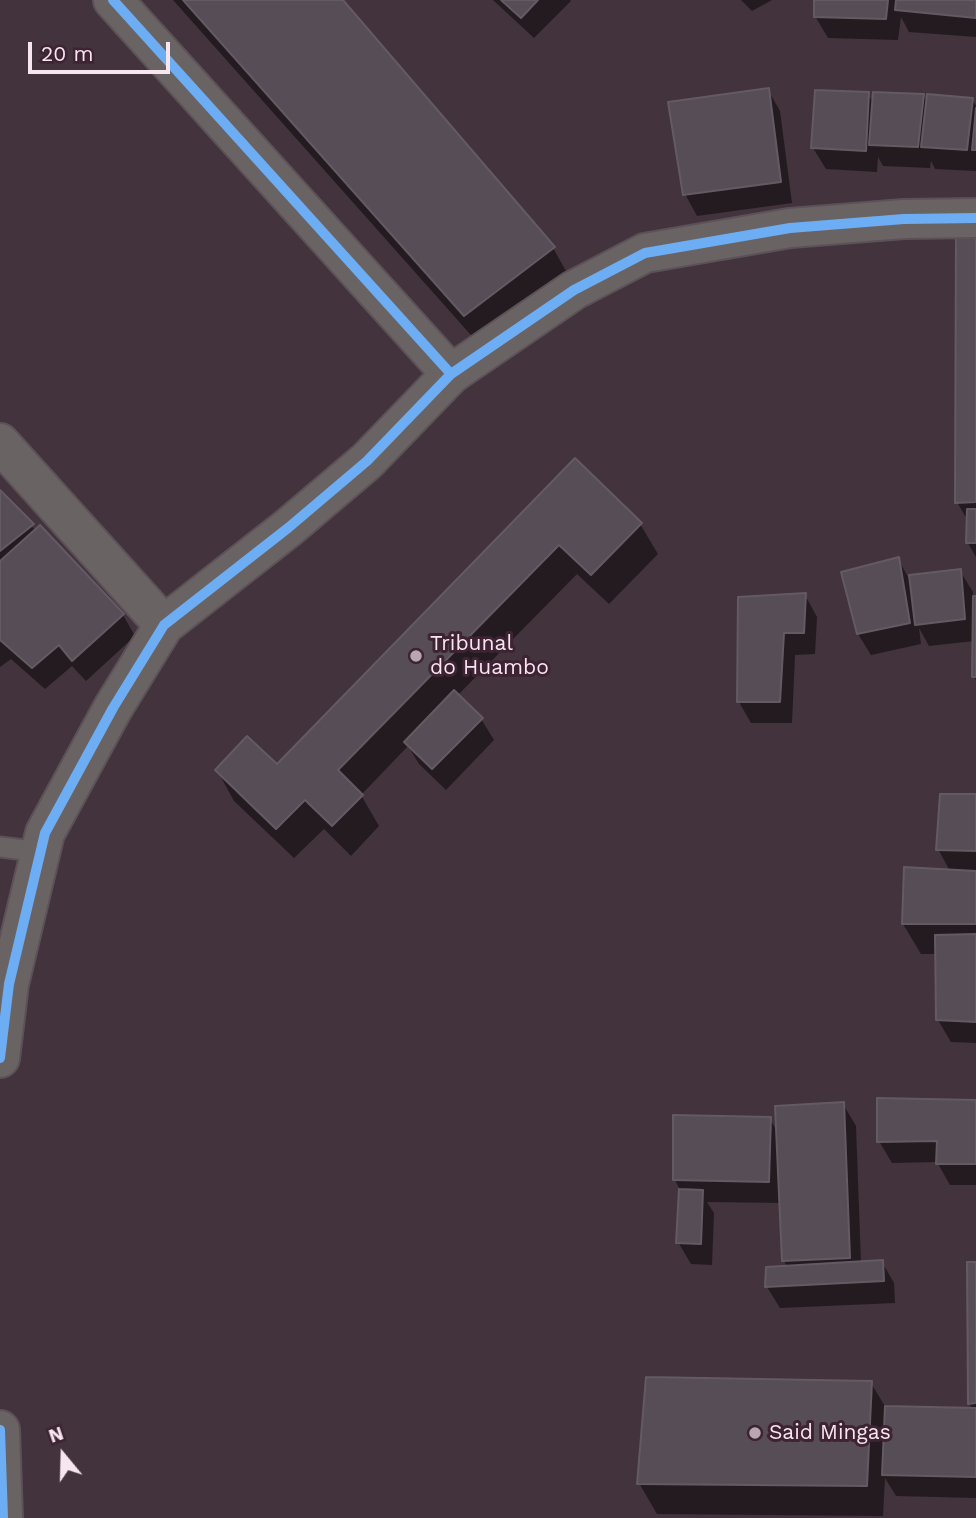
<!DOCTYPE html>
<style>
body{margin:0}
#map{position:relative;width:976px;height:1518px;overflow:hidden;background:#42333c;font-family:"Work Sans",sans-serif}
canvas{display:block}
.north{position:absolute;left:28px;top:1420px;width:70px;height:70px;-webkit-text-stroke:5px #3d2333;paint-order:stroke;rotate:341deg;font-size:19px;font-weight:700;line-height:28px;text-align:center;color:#f7e5ef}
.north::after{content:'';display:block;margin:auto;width:24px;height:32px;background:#f7e5ef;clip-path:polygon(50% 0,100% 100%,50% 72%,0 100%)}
.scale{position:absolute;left:28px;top:42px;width:142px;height:32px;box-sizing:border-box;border:4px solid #f7e5ef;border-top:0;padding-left:9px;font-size:21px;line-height:24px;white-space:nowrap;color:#f7e5ef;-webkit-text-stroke:5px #3d2333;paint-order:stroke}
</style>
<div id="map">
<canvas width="976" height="1518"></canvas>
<div class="north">N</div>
<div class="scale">20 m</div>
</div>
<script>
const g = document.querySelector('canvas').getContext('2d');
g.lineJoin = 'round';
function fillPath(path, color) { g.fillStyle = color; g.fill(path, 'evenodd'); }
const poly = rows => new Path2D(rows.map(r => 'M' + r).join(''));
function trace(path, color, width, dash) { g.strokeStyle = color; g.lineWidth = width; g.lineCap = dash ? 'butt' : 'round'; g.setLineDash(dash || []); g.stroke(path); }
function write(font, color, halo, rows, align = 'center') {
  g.font = font + ' "Work Sans",sans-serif'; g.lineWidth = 6; g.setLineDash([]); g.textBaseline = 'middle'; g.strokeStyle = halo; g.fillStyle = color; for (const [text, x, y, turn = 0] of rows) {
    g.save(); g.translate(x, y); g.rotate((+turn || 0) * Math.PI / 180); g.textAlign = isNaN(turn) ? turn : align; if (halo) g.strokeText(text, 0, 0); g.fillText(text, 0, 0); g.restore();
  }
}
const shadow = poly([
 [173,0,341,0,553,248,574,285,486,352],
 [493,0,570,0,571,1,534,38],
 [741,0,772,0,752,11],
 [816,0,976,0,976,37,909,32,901,17,898,40,828,38,815,16],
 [768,90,780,111,792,203,697,216,685,194],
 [868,94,874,104,923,95,928,103,972,99,976,106,976,171,935,169,931,161,930,168,883,166,878,157,877,172,826,169,813,148],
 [976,235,976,557,968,543,968,521,957,502],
 [575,461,640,524,658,554,609,604,577,574,457,696,481,719,494,740,446,790,419,764,408,746,361,795,379,826,351,856,324,829,294,858,234,801,217,770,277,766],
 [0,492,36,531,123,615,135,636,86,681,72,666,45,689,11,659,0,667],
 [898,559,908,577,960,571,973,592,973,598,976,597,976,680,974,677,974,641,929,646,919,628,921,644,871,655,858,634],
 [805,595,817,617,815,654,795,655,792,723,751,723,739,702],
 [976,796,976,1043,951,1042,938,1020,937,954,921,954,903,924,950,871,938,849],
 [976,1102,976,1185,950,1185,937,1162,892,1163,879,1141],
 [843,1104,856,1126,861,1263,882,1262,894,1283,895,1303,780,1308,767,1287,787,1267,784,1261,781,1203,707,1202,714,1213,712,1265,691,1264,678,1242,680,1190,675,1180,770,1119,778,1133],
 [976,1263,976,1498,896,1496,885,1478,883,1516,657,1514,639,1483,871,1383,886,1408,973,1410,969,1403]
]);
const building = poly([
 [183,0,343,0,555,247,464,316,183,0],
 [501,0,538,0,521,18,501,0],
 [814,0,888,0,886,19,814,17,814,0],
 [896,0,976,0,976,18,895,10,896,0],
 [769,88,781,182,683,195,668,102,769,88],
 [815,90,869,92,866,151,811,148,815,90],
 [873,92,924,94,918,147,869,145,873,92],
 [927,94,973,98,967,150,921,147,927,94],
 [976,108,976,150,972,150,976,108],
 [956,233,976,233,976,502,955,503,956,233],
 [575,458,642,523,591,575,559,545,338,770,363,795,332,826,305,800,276,829,215,770,247,736,277,764,575,458],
 [0,490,34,524,0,551,0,490],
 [967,509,976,509,976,543,966,543,967,509],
 [40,525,124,614,72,661,59,645,32,668,0,640,0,561,40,525],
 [899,557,910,623,857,634,841,572,899,557],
 [961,569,965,619,915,625,909,575,961,569],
 [806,593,804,633,784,633,780,702,737,702,738,597,806,593],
 [973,596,976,596,976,677,972,677,973,596],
 [454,690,483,718,432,769,404,742,454,690],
 [940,794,976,794,976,851,936,850,940,794],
 [904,867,976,871,976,924,902,924,904,867],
 [976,934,976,1022,936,1020,935,935,976,934],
 [877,1098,976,1100,976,1164,936,1164,937,1141,877,1142,877,1098],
 [844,1102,850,1258,782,1261,775,1106,844,1102],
 [673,1115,771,1117,769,1182,673,1180,673,1115],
 [679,1189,703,1190,701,1244,676,1243,679,1189],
 [883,1260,884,1281,765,1287,766,1267,883,1260],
 [967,1262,976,1262,976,1403,968,1404,967,1262],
 [646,1377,872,1381,867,1486,637,1484,646,1377],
 [885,1406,976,1408,976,1477,882,1475,885,1406]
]);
const lane = poly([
 [0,847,40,852]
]);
const street = poly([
 [113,0,451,374],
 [0,443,164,625],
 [0,1058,9,984,45,833,113,708,164,625,288,528,367,461,451,374,574,290,645,253,790,228,904,219,976,218],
 [0,1430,3,1518]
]);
const cycleway = poly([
 [113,0,451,374],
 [0,1058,9,984,45,833,113,708,164,625,288,528,367,461,451,374,574,290,645,253,790,228,904,219,976,218],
 [0,1430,3,1518]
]);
const markers = [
 [416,656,7,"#b8a7b0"],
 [755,1433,7,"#b8a7b0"]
];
const poiNames = [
 ["Tribunal",430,644],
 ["do Huambo",430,668],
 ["Said Mingas",769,1433]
];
fillPath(shadow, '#0007');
fillPath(building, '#574d56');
trace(building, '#645a64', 2);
trace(lane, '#5d5158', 23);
trace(street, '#5d5158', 42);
trace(lane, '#696364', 19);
trace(street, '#696364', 38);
trace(cycleway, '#6dadf4', 10);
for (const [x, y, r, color] of markers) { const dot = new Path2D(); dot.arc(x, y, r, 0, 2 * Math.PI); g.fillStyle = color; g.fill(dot); trace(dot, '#3d2333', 2.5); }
write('21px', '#f7e5ef', '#3d2333', poiNames, 'left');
</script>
